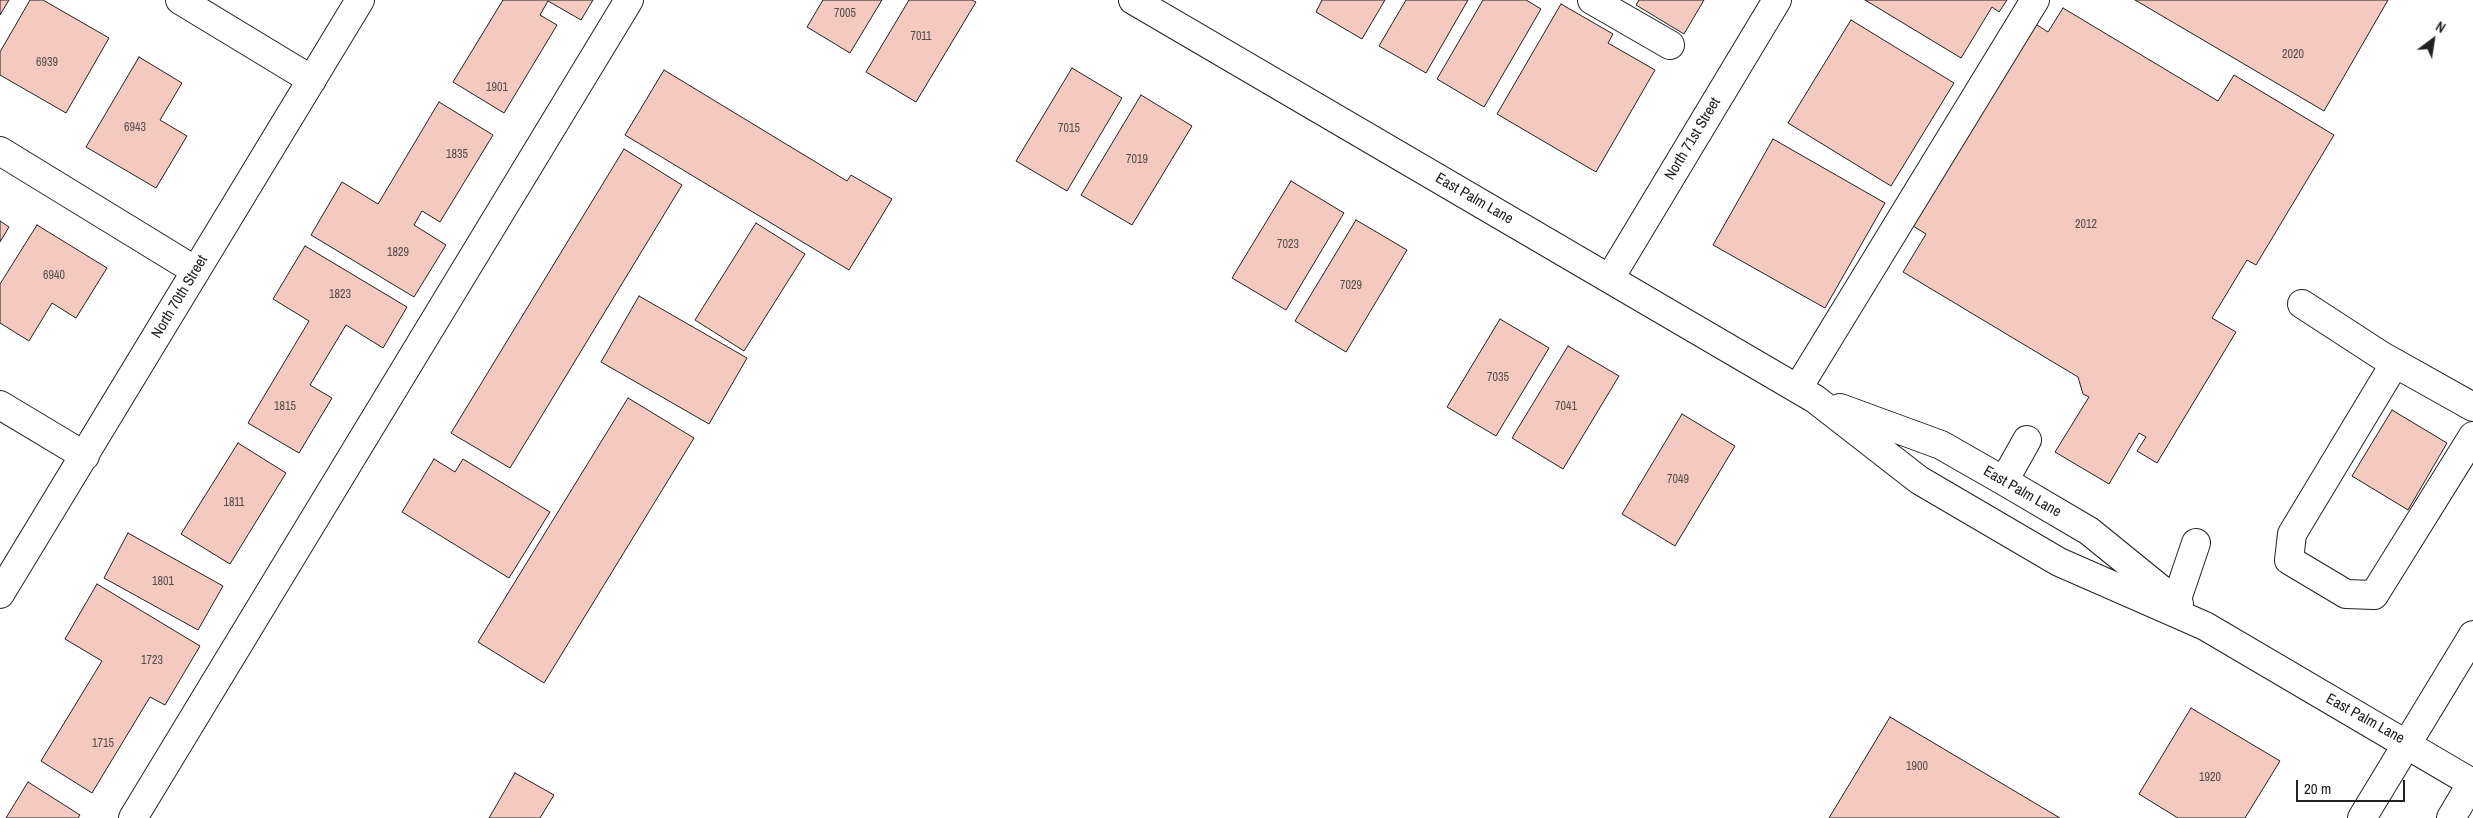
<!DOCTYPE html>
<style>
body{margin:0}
#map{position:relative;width:2473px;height:818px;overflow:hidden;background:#fff;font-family:"Archivo Narrow",sans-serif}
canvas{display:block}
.north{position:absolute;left:2408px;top:15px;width:50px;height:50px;-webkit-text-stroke:4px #fff;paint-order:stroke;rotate:31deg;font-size:14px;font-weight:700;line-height:20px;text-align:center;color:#222}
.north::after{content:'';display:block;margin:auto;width:18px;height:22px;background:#222;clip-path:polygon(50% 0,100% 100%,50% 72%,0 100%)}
.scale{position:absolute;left:2296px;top:780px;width:109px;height:22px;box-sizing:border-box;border:2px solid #222;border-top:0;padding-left:6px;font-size:15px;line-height:18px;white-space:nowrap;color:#222;-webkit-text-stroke:4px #fff;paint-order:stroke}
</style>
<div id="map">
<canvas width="2473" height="818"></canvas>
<div class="north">N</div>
<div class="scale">20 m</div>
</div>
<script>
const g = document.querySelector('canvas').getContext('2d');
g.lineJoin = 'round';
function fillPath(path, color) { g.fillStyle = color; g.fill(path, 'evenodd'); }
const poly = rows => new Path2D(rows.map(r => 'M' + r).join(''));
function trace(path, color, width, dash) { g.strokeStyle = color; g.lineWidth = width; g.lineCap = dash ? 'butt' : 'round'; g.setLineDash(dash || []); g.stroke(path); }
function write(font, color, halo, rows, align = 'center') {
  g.font = font + ' "Archivo Narrow",sans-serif'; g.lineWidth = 4; g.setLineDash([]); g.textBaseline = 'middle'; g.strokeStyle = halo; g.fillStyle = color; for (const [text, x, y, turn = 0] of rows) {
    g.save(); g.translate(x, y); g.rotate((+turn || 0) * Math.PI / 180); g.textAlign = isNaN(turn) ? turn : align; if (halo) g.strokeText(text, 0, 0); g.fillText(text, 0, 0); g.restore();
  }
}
const building = poly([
 [0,0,9,0,0,15,0,0],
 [30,0,43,0,109,38,66,113,0,75,0,52,30,0],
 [503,0,593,0,581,20,548,1,540,15,557,25,504,113,453,82,503,0],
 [823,0,882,0,850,53,807,27,823,0],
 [909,0,972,0,976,2,916,102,866,72,909,0],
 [1322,0,1385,0,1362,39,1316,12,1322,0],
 [1406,0,1468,0,1426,73,1379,46,1406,0],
 [1483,0,1526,0,1541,9,1484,107,1437,79,1483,0],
 [1639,0,1704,0,1684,34,1636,5,1639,0],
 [1865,0,2007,0,1999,12,1992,7,1961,58,1865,0],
 [2135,0,2388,0,2324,111,2135,0],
 [1561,4,1613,34,1608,43,1655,70,1596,172,1497,114,1561,4],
 [2063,8,2218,101,2234,75,2334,135,2256,265,2247,260,2212,318,2236,332,2157,463,2137,451,2146,437,2139,433,2109,484,2055,452,2089,397,2083,394,2078,377,1903,272,1926,234,1913,226,2034,23,2048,32,2063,8],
 [1851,20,1954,83,1891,186,1788,123,1851,20],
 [139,57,182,83,160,120,187,136,156,188,86,147,139,57],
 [1072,68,1122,98,1067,191,1016,161,1072,68],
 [664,70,847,181,851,175,892,199,849,270,625,135,664,70],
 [1141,95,1192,126,1132,225,1081,195,1141,95],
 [439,102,493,135,440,222,422,211,414,225,446,245,414,297,311,235,342,182,378,204,439,102],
 [1773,139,1885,203,1825,308,1713,245,1773,139],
 [624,149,682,185,510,468,451,433,624,149],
 [1291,181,1344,213,1286,310,1232,278,1291,181],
 [1356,220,1407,250,1346,352,1295,321,1356,220],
 [0,221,9,227,0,242,0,221],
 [756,223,805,254,744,351,695,320,756,223],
 [37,225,107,268,76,318,52,303,29,341,0,323,0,284,37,225],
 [305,246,407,307,383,348,346,325,310,385,332,398,299,453,248,423,309,321,273,299,305,246],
 [639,296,747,358,709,424,601,362,639,296],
 [1500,319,1549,348,1496,436,1447,407,1500,319],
 [1568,346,1619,376,1563,469,1512,438,1568,346],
 [628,398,694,438,544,683,478,642,628,398],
 [2392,410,2447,443,2408,510,2352,476,2392,410],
 [1682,414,1735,446,1675,546,1622,514,1682,414],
 [238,443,286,473,230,564,181,534,238,443],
 [434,459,455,472,463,459,550,512,509,578,402,512,434,459],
 [128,533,223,586,198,630,104,578,128,533],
 [97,584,200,646,165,705,150,697,92,793,41,761,102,661,65,639,97,584],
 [2191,708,2280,761,2245,818,2178,818,2139,794,2191,708],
 [1890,717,2060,818,1829,818,1890,717],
 [515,773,554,795,540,818,489,818,515,773],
 [28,782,80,815,78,818,6,818,28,782]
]);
const minor = poly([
 [180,0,312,80],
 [1133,0,1815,399,1919,480,2059,562,2205,626,2472,783],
 [1592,0,1670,45],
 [0,151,196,271],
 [1610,278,1777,0],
 [2302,304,2382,356,2473,407],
 [2395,363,2292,534,2289,560,2346,594,2374,595,2473,436],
 [1798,388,2035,0],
 [0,405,85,456],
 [1840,408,1941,445,2004,481,2089,531,2179,604],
 [2004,481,2027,440],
 [0,594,360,0],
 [2171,611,2176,602,2196,543],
 [133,818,629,0]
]);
const major = poly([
 [2362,818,2473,635],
 [2451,818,2473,781]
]);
const numberNames = [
 ["7005",845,14],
 ["7011",921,37],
 ["2020",2293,55],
 ["6939",47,63],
 ["1901",497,88],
 ["6943",135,128],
 ["7015",1069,129],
 ["1835",457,155],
 ["7019",1137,160],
 ["2012",2086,225],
 ["7023",1288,245],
 ["1829",398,253],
 ["6940",54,276],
 ["7029",1351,286],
 ["1823",340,295],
 ["7035",1498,378],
 ["1815",285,407],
 ["7041",1566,407],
 ["7049",1678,480],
 ["1811",234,503],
 ["1801",163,582],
 ["1723",152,661],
 ["1715",103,744],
 ["1900",1917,767],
 ["1920",2210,778]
];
const streetNames = [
 ["North 71st Street",1693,139,-59],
 ["East Palm Lane",1474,199,30],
 ["North 70th Street",180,297,-59],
 ["East Palm Lane",2022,492,30],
 ["East Palm Lane",2365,719,29]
];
fillPath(building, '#f3c9c0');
trace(building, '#222', 1);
trace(minor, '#222', 30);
trace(major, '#222', 30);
trace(minor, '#fff', 28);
trace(major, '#fff', 28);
write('12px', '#564c4a', null, numberNames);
write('15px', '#222', '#fff', streetNames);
</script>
